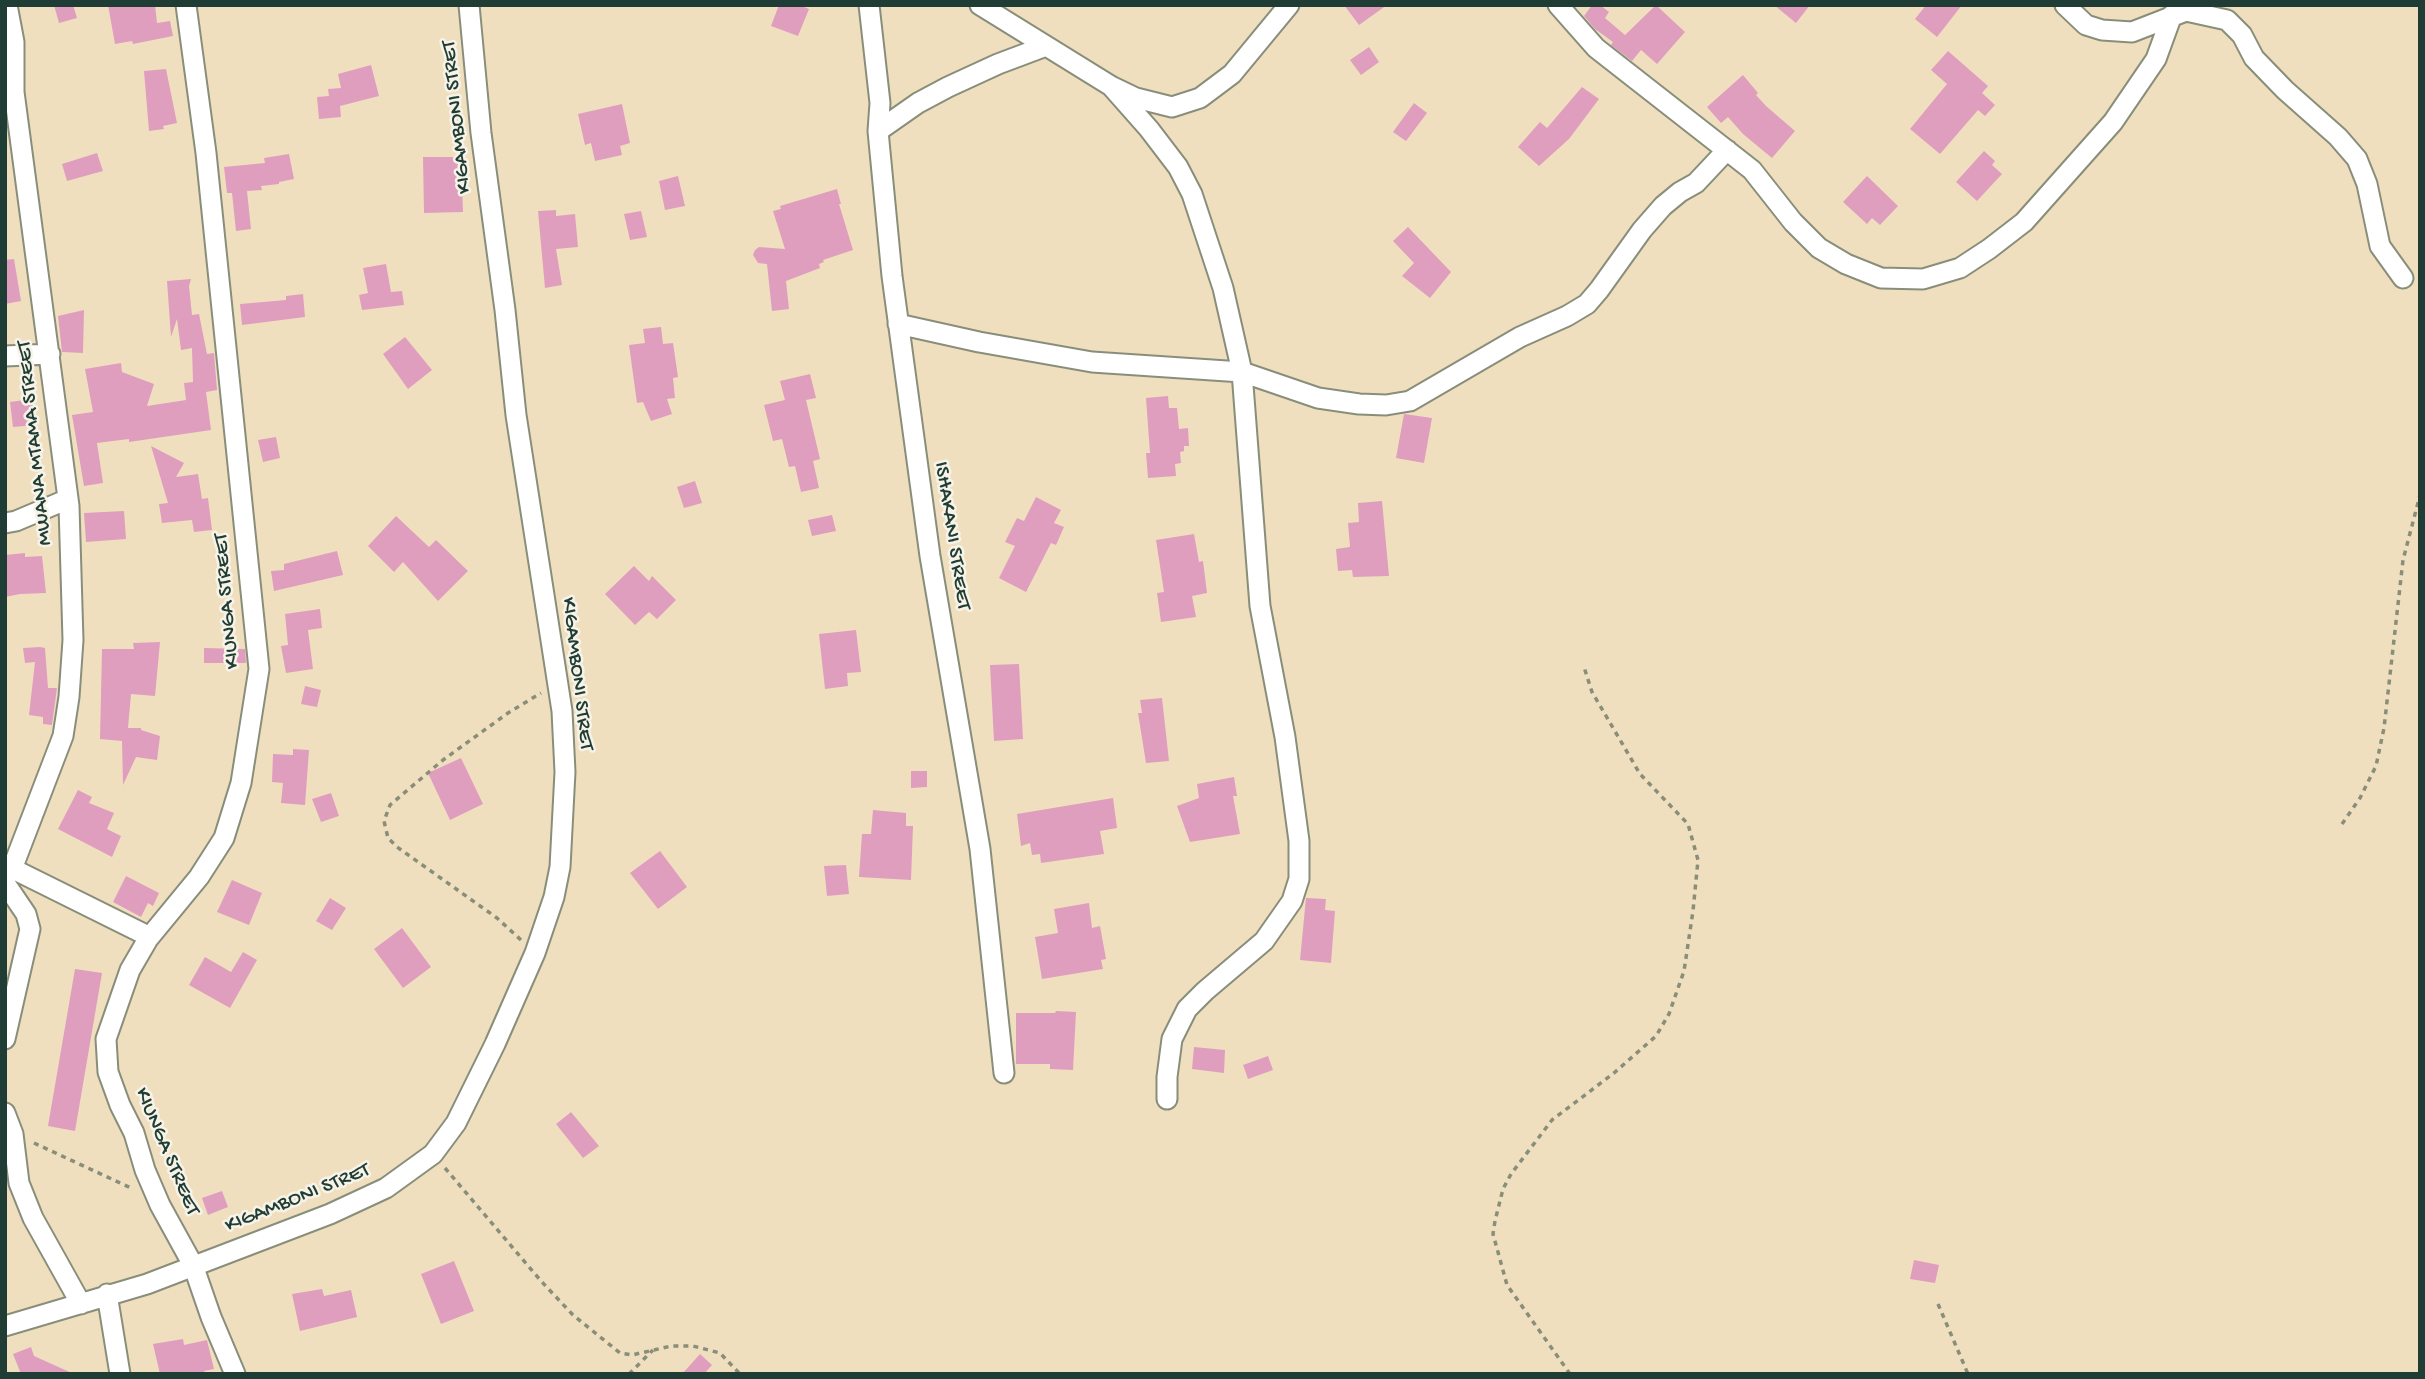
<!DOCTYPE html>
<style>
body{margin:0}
#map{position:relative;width:2425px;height:1379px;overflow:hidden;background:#f0dfbf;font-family:"Gochi Hand",sans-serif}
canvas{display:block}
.frame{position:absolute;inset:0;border:7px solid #1f3d34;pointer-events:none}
</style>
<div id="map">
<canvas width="2425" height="1379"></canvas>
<div class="frame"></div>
</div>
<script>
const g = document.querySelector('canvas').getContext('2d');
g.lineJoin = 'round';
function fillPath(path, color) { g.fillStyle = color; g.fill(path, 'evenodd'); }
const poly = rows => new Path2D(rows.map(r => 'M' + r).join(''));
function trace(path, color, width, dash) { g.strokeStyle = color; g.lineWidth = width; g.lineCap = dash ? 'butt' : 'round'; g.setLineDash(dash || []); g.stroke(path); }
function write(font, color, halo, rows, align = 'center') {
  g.font = font + ' "Gochi Hand",sans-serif'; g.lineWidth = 5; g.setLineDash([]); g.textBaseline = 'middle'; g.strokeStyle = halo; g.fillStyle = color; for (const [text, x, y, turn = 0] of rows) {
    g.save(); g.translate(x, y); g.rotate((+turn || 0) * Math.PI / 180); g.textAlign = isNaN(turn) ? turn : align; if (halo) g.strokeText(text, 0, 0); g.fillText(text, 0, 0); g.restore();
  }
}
const building = poly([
 [54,5,73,5,77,18,59,23],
 [108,5,155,5,157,23,170,21,173,36,133,44,132,41,115,44],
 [779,5,799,5,809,9,798,36,771,26],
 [1344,5,1387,5,1359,25],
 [1592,5,1600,5,1609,12,1605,18,1625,35,1656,5,1685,32,1657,64,1641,50,1632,61,1611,45,1613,42,1595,29,1584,16],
 [1774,5,1810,5,1796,23],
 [1926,5,1962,5,1937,37,1915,19],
 [1369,47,1379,62,1361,75,1350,60],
 [1948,51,1988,86,1982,93,1995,105,1985,116,1978,110,1940,154,1910,129,1947,84,1931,70],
 [371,65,379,96,340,106,341,117,319,119,317,97,329,96,328,89,341,88,338,74],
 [166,69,177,123,163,126,164,129,149,131,144,71],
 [1743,75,1758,93,1756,95,1766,106,1795,131,1772,158,1743,134,1728,117,1721,123,1707,107],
 [1582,87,1599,99,1569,139,1539,166,1518,147,1540,122,1547,128],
 [1414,103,1427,113,1406,141,1393,132],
 [622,104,630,143,620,146,622,155,595,161,591,143,585,145,578,114],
 [1984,151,1995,161,1992,165,2002,174,1977,201,1956,182],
 [97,153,103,171,67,181,62,164],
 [289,154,294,179,279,182,279,184,261,186,262,190,247,191,251,229,236,231,232,193,227,193,224,167,265,163,264,158],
 [423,157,461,157,463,212,424,213],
 [678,176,685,206,665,210,659,181],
 [1867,176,1898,206,1880,225,1872,218,1867,224,1843,202],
 [837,189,841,204,839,204,853,250,823,260,824,262,819,264,820,268,786,281,789,309,772,311,767,264,758,263,753,255,755,250,759,247,785,249,773,211,781,209,780,206],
 [556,210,556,216,575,214,578,247,556,249,562,285,545,288,538,211],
 [641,211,647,237,630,240,624,214],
 [1408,227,1451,272,1430,298,1402,276,1414,263,1393,241],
 [14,259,21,301,5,304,5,260],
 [386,264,391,292,402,291,404,305,362,310,359,295,368,293,363,268],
 [191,279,189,286,192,315,199,314,207,354,214,353,217,390,206,392,211,430,129,442,129,439,97,443,103,483,84,486,72,415,93,412,85,369,121,363,122,372,154,384,147,406,186,400,184,383,193,382,192,348,181,350,177,319,171,337,167,281],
 [303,294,305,317,242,325,240,304,286,300,286,296],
 [84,310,83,353,62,352,58,316],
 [661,327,663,344,673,343,678,377,673,378,675,398,667,399,672,414,651,421,643,402,637,403,629,345,645,343,643,329],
 [405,337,432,370,408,389,383,354],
 [810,374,816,398,806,400,820,459,813,461,819,488,801,492,795,466,789,467,782,439,773,441,764,405,785,400,780,381],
 [1168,396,1169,408,1177,408,1179,429,1188,428,1189,446,1184,446,1184,451,1180,452,1181,463,1175,464,1176,476,1148,478,1146,453,1150,453,1146,398],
 [32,399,35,425,13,427,10,402],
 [1404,414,1432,418,1424,463,1396,458],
 [276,437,280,458,263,462,258,440],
 [151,446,184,463,176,477,198,474,202,499,208,498,212,530,194,532,192,520,162,523,159,504,168,503],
 [695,481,702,503,684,508,677,487],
 [1036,497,1061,510,1054,523,1064,527,1056,545,1051,543,1026,592,999,578,1015,546,1005,542,1017,518,1024,521],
 [1382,501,1389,576,1353,577,1352,570,1338,571,1336,549,1350,547,1348,523,1359,522,1358,503],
 [124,511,126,539,86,542,84,513],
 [832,515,836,531,812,536,808,520],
 [396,516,429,547,436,540,468,571,438,601,403,562,394,572,368,546],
 [1194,534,1199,562,1203,561,1207,593,1192,596,1196,617,1161,622,1157,593,1164,592,1156,540],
 [337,551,343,575,274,591,271,571,284,570,284,564],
 [25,553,25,557,42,556,46,593,20,594,5,597,5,555],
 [634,566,649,581,652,576,676,600,657,619,649,612,635,625,605,594],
 [320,609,322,628,308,630,313,669,286,673,281,646,288,645,285,614],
 [856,630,861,672,847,673,848,686,825,689,819,634],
 [160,642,155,696,131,694,128,728,141,728,141,730,160,736,157,760,136,757,123,785,122,741,100,739,102,649,134,649,133,643],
 [40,647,45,648,48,688,57,688,52,725,43,724,43,717,29,715,35,662,25,663,23,648],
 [204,648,245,649,246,663,204,663],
 [1019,664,1023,739,994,741,990,665],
 [305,686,321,690,317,707,301,704],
 [1162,698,1169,761,1146,763,1138,713,1142,713,1140,700],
 [293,749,309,750,305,805,281,803,283,783,272,782,273,754,293,755],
 [461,758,483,804,450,820,428,773],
 [911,771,927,771,927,787,911,788],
 [1234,777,1237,796,1233,796,1240,834,1190,842,1177,806,1199,798,1197,784],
 [78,790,92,797,89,803,114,813,107,829,121,836,112,857,58,829],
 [331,793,339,816,321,822,312,799],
 [1113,798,1117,828,1100,831,1104,854,1041,863,1040,854,1032,855,1030,843,1021,846,1017,814],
 [873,810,906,813,906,826,913,826,911,880,859,877,862,834,871,834],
 [660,851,687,887,658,909,630,873],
 [846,865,849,894,827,896,824,866],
 [126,876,159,893,153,906,148,903,141,917,113,902],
 [232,880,262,893,249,925,217,912],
 [330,898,346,908,332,930,316,921],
 [1306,898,1326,899,1325,910,1335,911,1331,963,1300,960],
 [1089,903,1092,928,1100,926,1106,959,1101,960,1103,969,1042,979,1035,937,1058,933,1054,909],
 [402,928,431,967,403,988,374,949],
 [243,952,257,960,230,1008,189,985,205,957,231,972],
 [75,969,102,973,75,1131,48,1126],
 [1056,1011,1076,1012,1073,1070,1050,1069,1050,1064,1016,1064,1016,1013,1055,1013],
 [1194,1047,1225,1050,1224,1073,1192,1069],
 [1268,1056,1273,1070,1248,1079,1243,1065],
 [571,1112,599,1146,583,1158,556,1124],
 [222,1191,228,1207,208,1215,202,1198],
 [1914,1260,1939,1265,1935,1283,1910,1279],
 [454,1261,474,1311,441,1324,421,1274],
 [322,1289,324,1296,351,1290,357,1317,300,1331,292,1294],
 [183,1339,184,1345,207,1340,214,1369,204,1371,205,1374,160,1374,153,1344],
 [31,1347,34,1356,74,1374,21,1374,13,1354],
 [700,1354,712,1365,704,1374,682,1374]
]);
const path = poly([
 [2342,824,2360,798,2376,766,2384,728,2403,560,2420,495],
 [521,940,497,918,397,847,388,838,384,821,390,805,443,760,508,713,541,693],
 [34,1143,131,1188],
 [445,1168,541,1281,573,1315,620,1353,632,1355,671,1346,693,1346,720,1353,740,1374],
 [1938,1304,1968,1374],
 [629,1374,653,1350],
 [1570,1374,1507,1285,1493,1234,1495,1221,1503,1189,1511,1174,1552,1120,1614,1073,1656,1036,1669,1014,1684,971,1693,911,1698,860,1688,824,1640,774,1592,692,1584,667]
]);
const minor = poly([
 [7,5,14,42,14,92,69,506,73,640,69,697,63,736,12,869],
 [186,5,206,153,259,669,241,783,224,838,199,877,148,939,130,970,106,1039,108,1072,120,1105,134,1133,145,1170,160,1205,193,1265,211,1317,235,1374],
 [869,5,880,103,878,131,892,276,930,556,980,849,1004,1073],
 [980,5,1111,86,1136,98,1172,107,1200,98,1232,74,1289,5],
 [1558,5,1596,48,1752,170,1793,222,1819,248,1846,264,1881,278,1923,279,1960,268,1989,249,2024,222,2113,122,2156,59,2172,15],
 [2065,5,2086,25,2102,30,2132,32,2186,11,2227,20,2242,35,2254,58,2285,90,2338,137,2357,159,2367,184,2380,246,2403,278],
 [1111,86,1149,129,1178,167,1192,194,1223,288,1242,372,1260,606,1285,737,1299,841,1299,879,1292,901,1264,941,1205,991,1187,1009,1172,1039,1167,1077,1167,1099],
 [878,131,918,103,948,87,998,64,1046,46],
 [898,324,979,342,1092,362,1242,372,1318,398,1359,404,1386,405,1410,401,1520,337,1567,316,1587,304,1599,290,1642,230,1663,206,1680,192,1696,183,1727,150],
 [5,356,50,354],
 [5,523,16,521,68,499],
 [5,865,142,933],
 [5,883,26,914,30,929,5,1039],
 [5,1113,13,1134,19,1183,33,1218,81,1304],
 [107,1294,120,1374],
 [5,1326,147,1284,330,1214,386,1188,433,1154,456,1123,495,1044,535,953,554,897,560,867,565,772,562,711,516,415,505,310,481,133,469,5]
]);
const streetNames = [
 ["KIGAMBONI STRET",458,117,-96],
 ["MWANA MTAMA STREET",36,443,-96],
 ["ISHAKANI STREET",951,536,81],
 ["KIUNGA STREET",228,601,-95],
 ["KIGAMBONI STRET",576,674,83],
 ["KIUNGA STREET",166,1152,67],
 ["KIGAMBONI STRET",298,1199,-22]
];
fillPath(building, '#df9ebe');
trace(minor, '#888e7a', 23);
trace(path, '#888e7a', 3.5, [5, 5]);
trace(minor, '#fff', 19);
write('21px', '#1f3d34', '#f7f3e8', streetNames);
</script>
